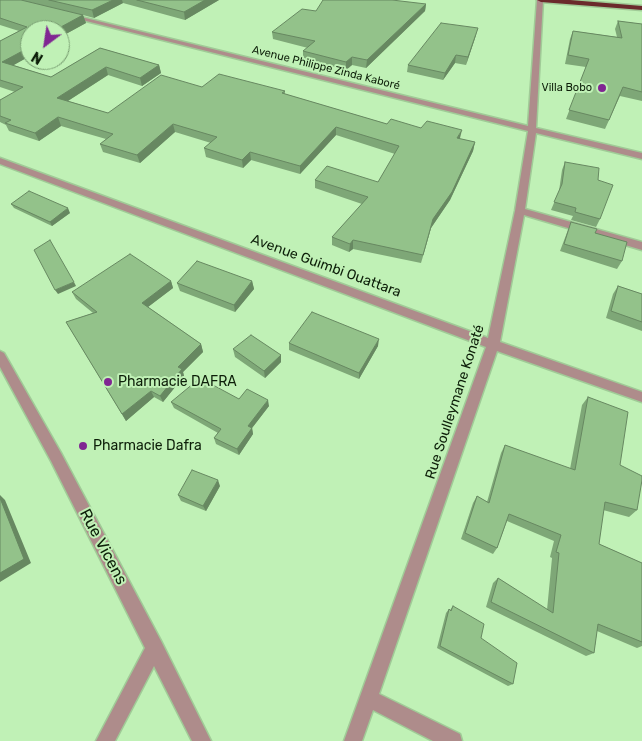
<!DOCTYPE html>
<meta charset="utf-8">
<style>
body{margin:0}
#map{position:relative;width:642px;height:741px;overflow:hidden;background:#c0f1b6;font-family:Rubik,sans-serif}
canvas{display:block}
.north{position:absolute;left:20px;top:20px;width:50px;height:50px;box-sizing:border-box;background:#c0f1b6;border:1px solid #789d71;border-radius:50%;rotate:211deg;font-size:14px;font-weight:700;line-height:20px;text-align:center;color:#0d1f09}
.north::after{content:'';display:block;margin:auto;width:18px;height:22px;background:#802692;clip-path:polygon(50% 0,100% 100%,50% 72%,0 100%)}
</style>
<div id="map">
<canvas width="642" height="741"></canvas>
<div class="north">N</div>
</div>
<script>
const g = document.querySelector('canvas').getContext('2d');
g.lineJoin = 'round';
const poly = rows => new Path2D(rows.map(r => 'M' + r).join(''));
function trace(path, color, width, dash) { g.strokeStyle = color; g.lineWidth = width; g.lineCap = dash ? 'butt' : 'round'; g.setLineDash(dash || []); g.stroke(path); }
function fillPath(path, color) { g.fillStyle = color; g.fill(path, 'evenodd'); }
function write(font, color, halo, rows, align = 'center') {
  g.font = font + ' Rubik,sans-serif'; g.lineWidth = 4; g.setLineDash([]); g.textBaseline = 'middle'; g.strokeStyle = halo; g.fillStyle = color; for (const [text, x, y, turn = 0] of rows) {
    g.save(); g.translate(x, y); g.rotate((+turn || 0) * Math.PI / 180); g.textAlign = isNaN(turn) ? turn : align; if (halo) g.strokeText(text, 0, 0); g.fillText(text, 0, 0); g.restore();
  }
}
const minor = poly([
 [537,0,543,0,536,128,642,153,642,159,536,133,525,209,642,242,642,250,524,215,500,342,642,392,642,402,497,351,379,694,460,734,462,741,433,741,373,710,362,741,344,741,486,347,0,164,0,158,488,338,515,211,528,131,66,16,69,14,528,126,537,0],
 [0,351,4,353,61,453,161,641,211,741,192,741,154,666,115,741,96,741,145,648,51,461,0,367,0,351]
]);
const highway = poly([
 [537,0,570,0,642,6,642,10,541,2,537,0]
]);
const wall = poly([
 [0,0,219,0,185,20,123,3,94,18,83,15,86,23,64,35,65,37,13,65,51,77,100,48,159,65,161,73,142,86,108,75,68,101,108,113,202,87,285,91,285,94,387,124,421,128,460,138,460,139,475,142,473,151,450,200,431,228,421,263,353,249,349,252,332,245,332,237,362,204,315,188,315,180,378,182,395,154,336,135,300,174,251,160,243,168,206,157,204,148,211,143,175,132,140,163,103,152,100,144,106,139,61,126,39,141,9,131,6,125,0,122,0,100,15,92,0,87,0,41,19,31,0,25],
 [426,4,425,11,366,68,352,65,346,70,303,59,303,51,308,48,273,39,272,32,316,11],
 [618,21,642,24,642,101,620,96,605,129,566,119,586,67,565,64,570,39,573,31,617,37,615,29],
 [476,35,466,65,455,63,443,80,407,72,408,65],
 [565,162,598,180,600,219,596,227,571,220,573,216,551,210,559,191,562,170],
 [11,204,70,213,52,226,14,208],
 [571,222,595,233,622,261,617,269,560,251],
 [171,281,173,288,148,307,201,344,203,352,183,372,184,376,163,402,154,397,126,421,66,322,93,313,76,299,72,292],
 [252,281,254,289,235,312,180,291,177,283],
 [618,286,642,294,642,331,606,318,613,294],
 [289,343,378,346,359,379,289,350],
 [233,349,281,355,281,362,265,378,235,357],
 [588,397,620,465,637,510,629,517,603,510,599,544,642,563,642,646,637,648,597,631,594,653,586,656,486,607,493,583,498,578,547,610,552,558,550,557,554,541,507,521,497,548,493,554,461,539,473,503,477,496,487,502,501,453,505,445,570,469,582,405],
 [239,399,269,406,252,428,253,434,239,455,216,444,214,438,218,433,174,408,171,402],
 [220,486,206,511,181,501,178,495],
 [453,606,481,638,513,684,508,686,437,648,446,613,449,609,450,610]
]);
const shadedWall = poly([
 [113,0,122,0,123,3,94,18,92,10],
 [205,0,219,0,185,20,184,12],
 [426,4,425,11,366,68,367,60],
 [83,15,86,23,64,35,65,37,60,40,60,30,59,28],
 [478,28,476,35,466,65,468,57],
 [30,47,30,56,5,70,2,62],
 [456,55,455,63,443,80,445,73],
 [352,57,352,65,346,70,346,62],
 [159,65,161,73,142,86,140,78],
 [106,67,108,75,60,106,57,98],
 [58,117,61,126,39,141,35,133],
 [173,124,175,132,140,163,137,155],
 [336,127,336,135,300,174,300,166],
 [462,130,460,138,455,147,457,138],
 [475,142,473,151,450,200,431,228,421,263,433,219],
 [250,152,251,160,243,168,242,160],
 [68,208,70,213,52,226,50,222],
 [353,240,353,249,349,252,350,244],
 [171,281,173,288,144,310,142,303],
 [252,281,254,289,235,312,234,305],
 [74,282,76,286,58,294,55,290],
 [379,339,378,346,359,379,359,373],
 [201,344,203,352,183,372,184,376,163,402,160,396,178,367],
 [281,355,281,362,265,378,264,371],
 [151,391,154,397,126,421,122,414],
 [268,400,269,406,252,428,253,434,239,455,237,449,248,426],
 [218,480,220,486,206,511,203,506],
 [0,495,5,500,31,563,0,582]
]);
const building = poly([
 [0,0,21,0,83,15,59,28,62,29,60,30,30,30,30,47,2,62,51,77,100,48,159,65,140,78,106,67,57,98,108,113,161,75,202,87,219,74,285,91,282,93,387,124,391,119,421,128,427,121,462,130,457,138,475,142,452,192,433,219,423,255,353,240,350,244,332,237,368,197,315,180,327,166,378,182,399,146,336,127,300,166,250,152,242,160,204,148,217,137,173,124,137,155,100,144,113,134,58,117,35,133,5,123,11,120,0,116,0,100,23,87,0,80,0,41,27,27,0,18,0,0],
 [49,0,113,0,92,10,49,0],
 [137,0,205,0,184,12,137,0],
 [323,0,392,0,426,4,367,60,352,57,346,62,303,51,315,41,272,32,302,9,316,11,323,0],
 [618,21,642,24,642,92,623,87,609,120,569,110,589,59,568,55,573,31,622,38,618,21],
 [441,23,478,28,468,57,456,55,445,73,408,65,441,23],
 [565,162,599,168,598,180,613,185,600,219,575,212,576,208,554,202,562,184,565,162],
 [29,191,68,208,50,222,11,204,29,191],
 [571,222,597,229,595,233,627,242,622,261,564,244,571,222],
 [50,240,74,282,55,290,34,250,50,240],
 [130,254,171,281,142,303,201,344,178,367,182,369,160,396,151,391,122,414,66,322,97,312,72,292,130,254],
 [197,261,252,281,234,305,177,283,197,261],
 [618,286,642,294,642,322,611,311,618,286],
 [312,312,379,339,359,373,289,343,312,312],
 [251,335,281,355,264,371,233,349,251,335],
 [200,378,239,399,247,389,268,400,248,426,252,428,237,449,214,438,221,429,171,402,200,378],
 [588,397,628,412,620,465,642,476,642,480,637,510,605,502,599,544,642,563,642,642,598,624,594,653,491,602,498,578,553,613,559,553,556,552,561,535,509,514,497,548,465,533,477,496,489,503,505,445,575,470,588,397],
 [192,470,218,480,203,506,178,495,192,470],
 [0,498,24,559,0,573,0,498],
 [453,606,484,624,481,638,517,663,513,684,440,646,449,609,451,611,453,606]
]);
const markers = [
 [602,88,5,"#802692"],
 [108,382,5,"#802692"],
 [83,446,5,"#802692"]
];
const farStreetnames = [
 ["Avenue Philippe Zinda Kaboré",326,68,14]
];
const farPoinames = [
 ["Villa Bobo",592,88]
];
const streetNames = [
 ["Avenue Guimbi Ouattara",326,266,20],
 ["Rue Soulleymane Konaté",455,402,-72]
];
const poiNames = [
 ["Pharmacie DAFRA",118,382],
 ["Pharmacie Dafra",93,446]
];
const nearStreetnames = [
 ["Rue Vicens",103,547,62]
];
trace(minor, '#a0cb97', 3);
trace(highway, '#a0cb97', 3);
fillPath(minor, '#ae8c8b');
fillPath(highway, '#6b2a2c');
fillPath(wall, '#7ea777');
fillPath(shadedWall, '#678861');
fillPath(building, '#93c28a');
trace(building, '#678861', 1);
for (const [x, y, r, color] of markers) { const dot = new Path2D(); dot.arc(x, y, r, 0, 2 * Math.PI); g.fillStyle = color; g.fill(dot); trace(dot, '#c0f1b6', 2); }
write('11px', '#0d1f09', '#c0f1b6', farStreetnames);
write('11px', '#0d1f09', '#c0f1b6', farPoinames, 'right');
write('14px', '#0d1f09', '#c0f1b6', streetNames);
write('14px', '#0d1f09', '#c0f1b6', poiNames, 'left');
write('16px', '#0d1f09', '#c0f1b6', nearStreetnames);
</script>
